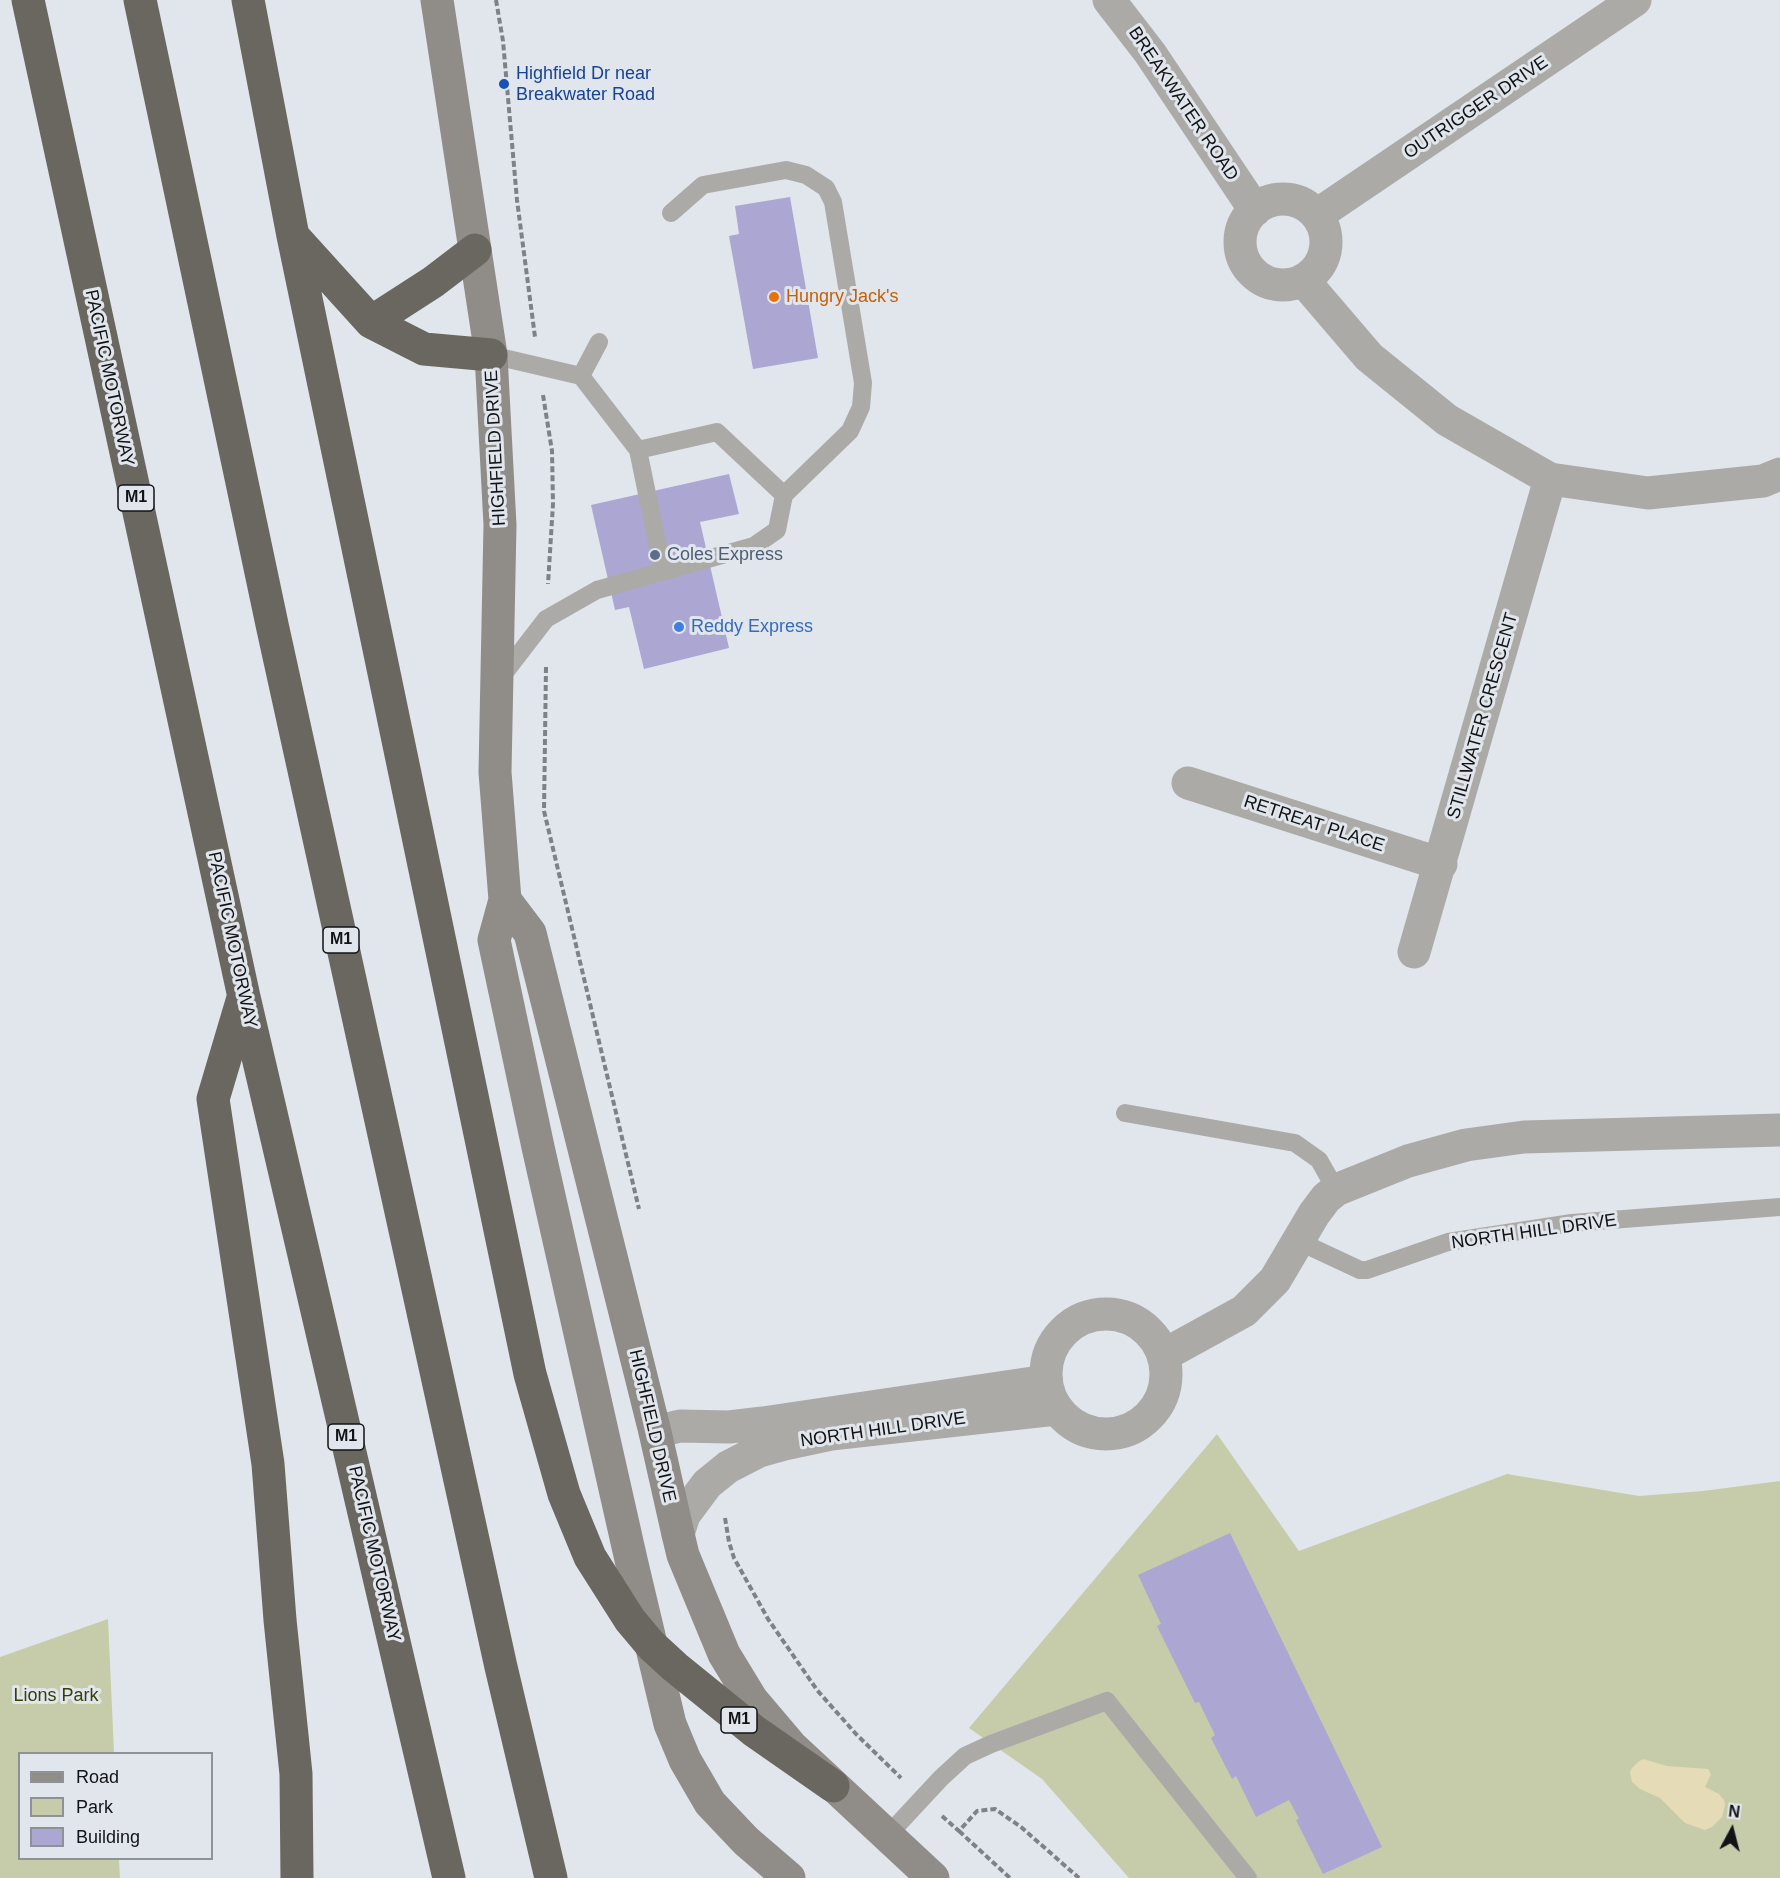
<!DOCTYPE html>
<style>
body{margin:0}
#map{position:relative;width:1780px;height:1878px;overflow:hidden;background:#e0e6ec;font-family:Arial,sans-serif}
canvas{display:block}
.legend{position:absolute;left:18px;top:1752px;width:195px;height:108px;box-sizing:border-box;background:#e0e6ec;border:2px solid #8d9296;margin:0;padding:8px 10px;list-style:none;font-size:18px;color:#111316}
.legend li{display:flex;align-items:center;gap:12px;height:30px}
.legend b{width:30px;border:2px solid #8d9296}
.north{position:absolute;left:1702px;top:1800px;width:60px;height:60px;-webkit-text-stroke:4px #e0e6ec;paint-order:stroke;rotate:7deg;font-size:16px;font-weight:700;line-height:24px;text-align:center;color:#111316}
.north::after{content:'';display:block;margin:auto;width:21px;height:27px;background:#111316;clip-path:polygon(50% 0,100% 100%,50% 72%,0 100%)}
</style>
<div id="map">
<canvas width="1780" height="1878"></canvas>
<ul class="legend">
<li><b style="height:8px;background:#908d89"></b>Road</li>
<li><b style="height:16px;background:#c6cca9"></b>Park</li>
<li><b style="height:16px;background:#aca6d3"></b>Building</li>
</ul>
<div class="north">N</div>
</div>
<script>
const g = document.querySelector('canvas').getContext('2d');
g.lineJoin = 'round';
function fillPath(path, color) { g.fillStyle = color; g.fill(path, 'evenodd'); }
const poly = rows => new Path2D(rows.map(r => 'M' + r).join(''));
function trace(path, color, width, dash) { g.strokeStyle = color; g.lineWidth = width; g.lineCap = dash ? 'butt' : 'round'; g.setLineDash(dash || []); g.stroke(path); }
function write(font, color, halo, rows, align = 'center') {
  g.font = font + ' Arial,sans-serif'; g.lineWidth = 6; g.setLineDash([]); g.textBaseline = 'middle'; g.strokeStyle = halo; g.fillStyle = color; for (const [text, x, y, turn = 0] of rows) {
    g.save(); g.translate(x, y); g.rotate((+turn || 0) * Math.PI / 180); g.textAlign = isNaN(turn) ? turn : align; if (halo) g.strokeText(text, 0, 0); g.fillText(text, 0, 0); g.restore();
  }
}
const green = poly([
 [1217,1434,1299,1551,1507,1474,1639,1496,1703,1491,1780,1481,1780,1878,1129,1878,1042,1779,969,1728],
 [108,1619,114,1753,20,1754,20,1858,119,1859,120,1878,0,1878,0,1657]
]);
const sand = poly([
 [1643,1759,1667,1766,1708,1769,1711,1774,1705,1787,1719,1794,1724,1800,1725,1805,1722,1817,1712,1827,1705,1830,1685,1823,1660,1798,1640,1789,1632,1782,1630,1772,1632,1768,1638,1762]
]);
const building = poly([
 [790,197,818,358,753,369,729,236,739,234,735,206],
 [729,474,739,514,700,522,729,648,644,669,629,607,615,610,591,505],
 [1230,1533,1382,1847,1323,1874,1296,1820,1299,1819,1289,1800,1256,1817,1236,1776,1232,1779,1211,1738,1215,1735,1199,1702,1195,1703,1157,1626,1161,1624,1138,1575]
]);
const path = poly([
 [496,0,503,41,517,200,535,337],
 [543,395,552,451,553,504,548,584],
 [546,667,544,811,639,1209],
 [725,1518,729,1542,734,1558,768,1619,817,1690,856,1734,901,1778],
 [942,1816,959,1831,977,1811,995,1809,1021,1827,1079,1878],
 [959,1831,1010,1878]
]);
const lane = poly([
 [671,213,703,185,786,170,806,175,826,188,833,202,863,383,861,407,850,431,784,495],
 [491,355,581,376,599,342],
 [581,376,638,450,663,571],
 [499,680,546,619,597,590,754,546,777,530,784,495,717,432,638,450],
 [1125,1113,1295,1143,1319,1160,1336,1190],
 [1298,1241,1360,1270,1367,1270,1448,1242,1572,1223,1780,1207],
 [888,1835,941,1778,965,1756,991,1744,1107,1701,1248,1878]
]);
const street = poly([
 [1109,0,1150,53,1255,210],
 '1240 242a43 43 0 1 1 86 0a43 43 0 1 1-86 0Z',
 [1317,215,1635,0],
 [1304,281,1369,357,1447,420,1550,479,1648,493,1763,481,1780,474],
 [1188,783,1441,864],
 [1414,952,1550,479],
 '1046 1374a60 60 0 1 1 120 0a60 60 0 1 1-120 0Z',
 [1164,1355,1244,1311,1275,1280,1314,1214,1326,1198,1336,1190,1408,1161,1466,1145,1524,1137,1780,1130],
 [655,1432,680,1426,729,1427,763,1423,1046,1381],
 [678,1534,684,1515,707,1484,728,1467,759,1451,784,1444,831,1434,1056,1409]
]);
const secondary = poly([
 [437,0,491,355,500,525,495,772,505,900,494,940,538,1147,632,1564,670,1724,685,1760,710,1803,746,1841,789,1878],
 [505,900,530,933,655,1432,678,1534,683,1555,724,1654,752,1700,791,1746,933,1878]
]);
const highway = poly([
 [28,0,244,997,449,1878],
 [140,0,273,629,501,1667,551,1878],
 [248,0,293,236,530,1374,564,1494,590,1557,630,1620,651,1645,675,1667,754,1731,833,1786],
 [294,237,371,322,433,282,475,250],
 [371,322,424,349,491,355],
 [243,998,213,1099,268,1464,280,1620,296,1774,297,1878]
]);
const markers = [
 [504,84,6,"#1a4fb4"],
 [774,297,6,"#e8710a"],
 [655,555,6,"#5c6f8a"],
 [679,627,6,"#3f7fe0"]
];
const shields = [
 [136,498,36],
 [341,940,36],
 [346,1437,36],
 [739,1720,36]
];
const shieldNames = [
 ["M1",136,498],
 ["M1",341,940],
 ["M1",346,1437],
 ["M1",739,1720]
];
const transitNames = [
 ["Highfield Dr near",516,74],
 ["Breakwater Road",516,95]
];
const streetNames = [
 ["BREAKWATER ROAD",1183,104,56],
 ["OUTRIGGER DRIVE",1476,108,-34],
 ["PACIFIC MOTORWAY",109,378,78],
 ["HIGHFIELD DRIVE",496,448,-93],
 ["STILLWATER CRESCENT",1483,716,-74],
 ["RETREAT PLACE",1314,824,18],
 ["PACIFIC MOTORWAY",232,940,78],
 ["NORTH HILL DRIVE",1534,1232,-8],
 ["HIGHFIELD DRIVE",652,1426,77],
 ["NORTH HILL DRIVE",883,1430,-8],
 ["PACIFIC MOTORWAY",374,1554,77]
];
const foodNames = [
 ["Hungry Jack's",786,297]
];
const serviceNames = [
 ["Coles Express",667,555]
];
const shopNames = [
 ["Reddy Express",691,627]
];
const parkNames = [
 ["Lions Park",56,1696]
];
fillPath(green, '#c6cca9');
fillPath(sand, '#e5dcb7');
fillPath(building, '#aca6d3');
trace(path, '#7e8287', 4, [6, 3]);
trace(lane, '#acaaa7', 18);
trace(street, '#acaaa7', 33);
trace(secondary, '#908d89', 33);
trace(highway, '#6a6760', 33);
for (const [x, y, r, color] of markers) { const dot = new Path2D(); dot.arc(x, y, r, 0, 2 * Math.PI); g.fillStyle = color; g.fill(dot); trace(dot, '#e0e6ec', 2); }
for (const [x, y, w] of shields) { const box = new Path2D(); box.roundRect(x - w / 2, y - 13, w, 26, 4.5); g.fillStyle = '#e0e6ec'; g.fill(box); trace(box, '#111316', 1.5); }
write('bold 16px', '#111316', null, shieldNames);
write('18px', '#164399', '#e0e6ec', transitNames, 'left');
write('18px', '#111316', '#e0e6ec', streetNames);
write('18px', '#c56008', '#e0e6ec', foodNames, 'left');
write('18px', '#4e5e75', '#e0e6ec', serviceNames, 'left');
write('18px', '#366cbe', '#e0e6ec', shopNames, 'left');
write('18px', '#393e03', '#e0e6ec', parkNames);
</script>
